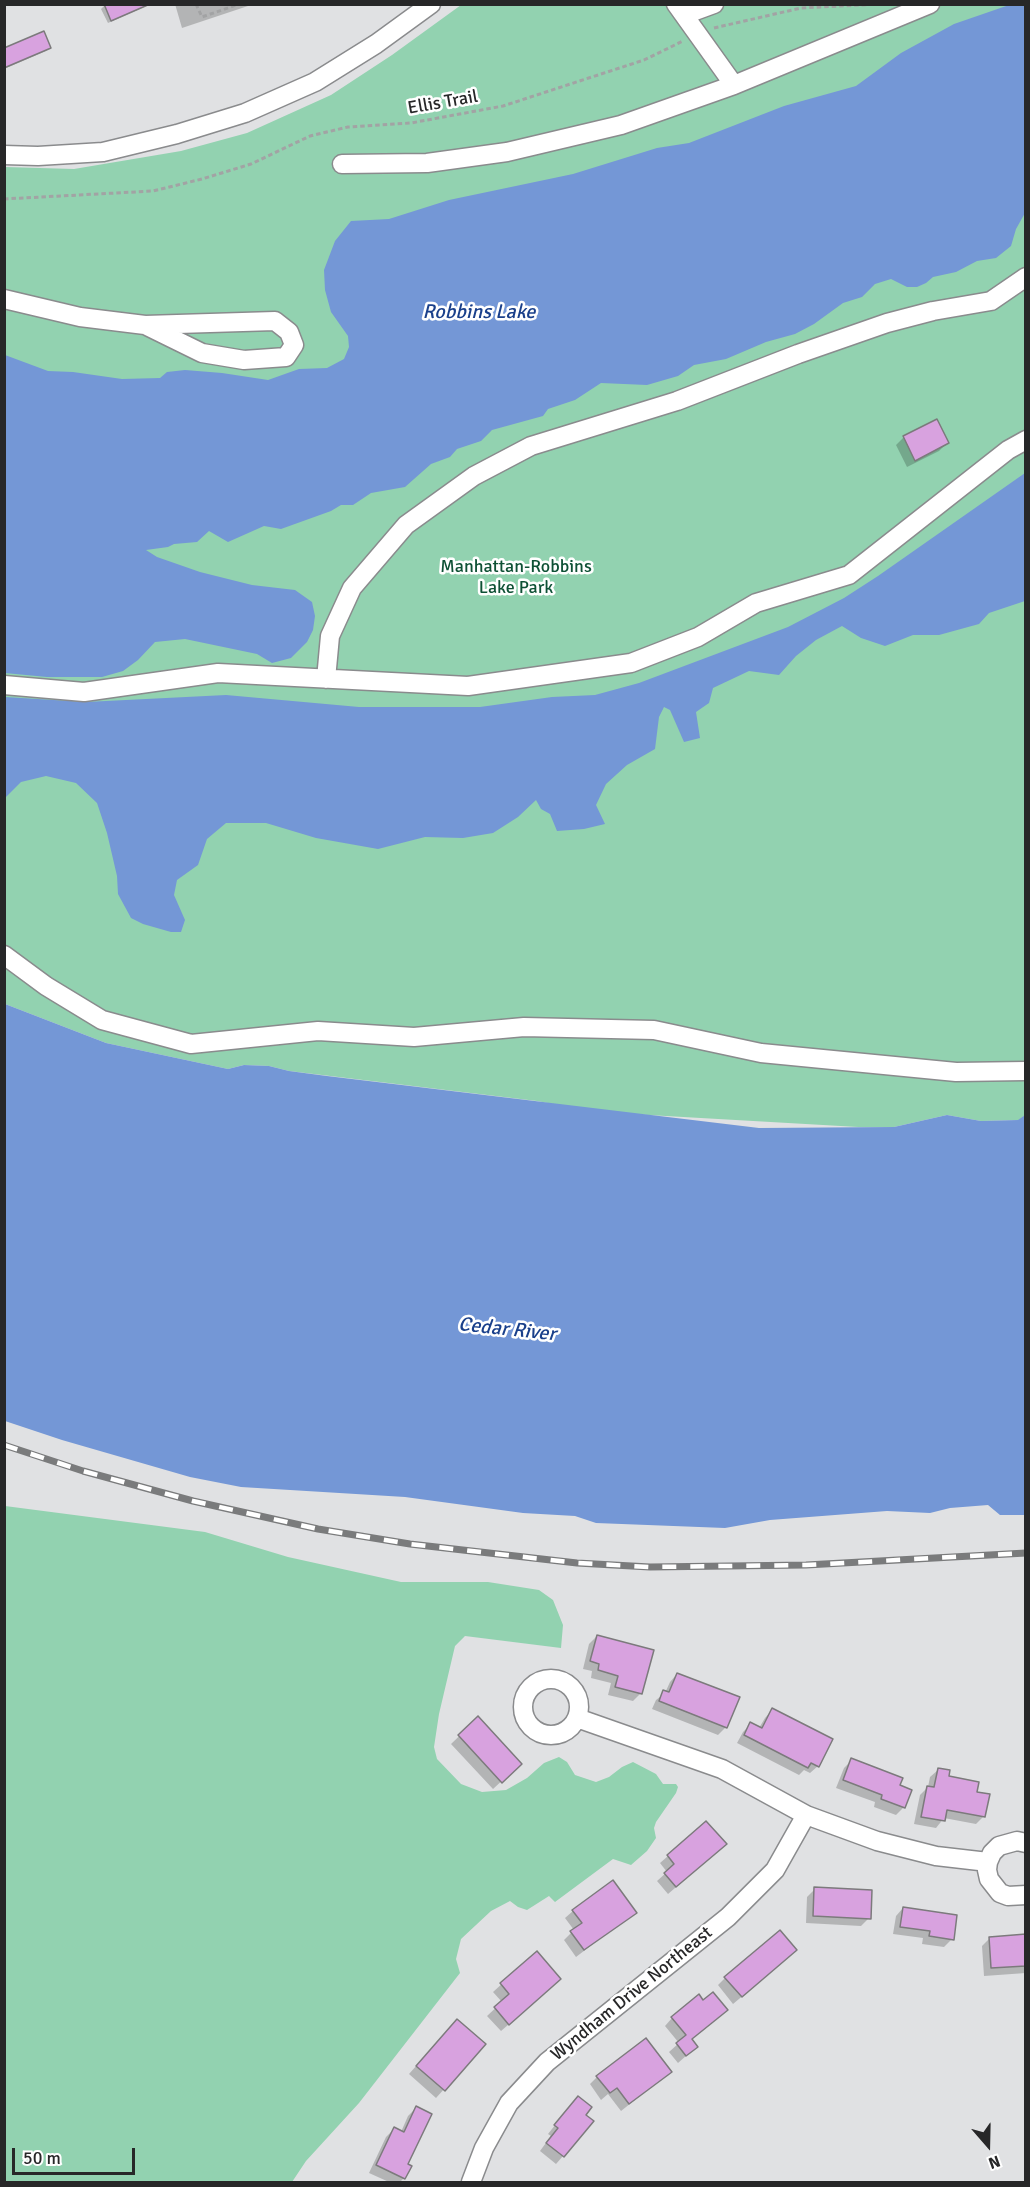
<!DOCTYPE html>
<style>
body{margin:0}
#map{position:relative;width:1030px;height:2187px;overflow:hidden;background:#e0e1e3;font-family:Signika,sans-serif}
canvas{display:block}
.frame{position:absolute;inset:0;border:6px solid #272728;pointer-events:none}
.north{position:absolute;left:958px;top:2115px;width:60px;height:60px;-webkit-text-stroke:4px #fff;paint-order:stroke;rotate:160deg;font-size:16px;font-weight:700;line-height:24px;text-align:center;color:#272728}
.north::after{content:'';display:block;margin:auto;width:21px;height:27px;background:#272728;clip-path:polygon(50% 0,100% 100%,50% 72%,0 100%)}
.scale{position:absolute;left:12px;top:2148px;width:123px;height:27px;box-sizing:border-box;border:3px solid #272728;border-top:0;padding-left:8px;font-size:18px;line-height:21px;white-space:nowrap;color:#272728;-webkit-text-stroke:4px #fff;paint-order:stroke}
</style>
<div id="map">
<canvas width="1030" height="2187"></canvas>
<div class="frame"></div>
<div class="north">N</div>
<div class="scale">50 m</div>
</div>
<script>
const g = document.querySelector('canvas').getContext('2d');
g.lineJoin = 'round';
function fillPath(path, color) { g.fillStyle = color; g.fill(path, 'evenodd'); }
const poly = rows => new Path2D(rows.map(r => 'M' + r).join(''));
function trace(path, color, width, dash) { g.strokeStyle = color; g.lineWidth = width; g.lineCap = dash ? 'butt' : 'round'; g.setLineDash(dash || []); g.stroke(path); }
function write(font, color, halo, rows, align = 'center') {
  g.font = font + ' Signika,sans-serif'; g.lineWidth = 5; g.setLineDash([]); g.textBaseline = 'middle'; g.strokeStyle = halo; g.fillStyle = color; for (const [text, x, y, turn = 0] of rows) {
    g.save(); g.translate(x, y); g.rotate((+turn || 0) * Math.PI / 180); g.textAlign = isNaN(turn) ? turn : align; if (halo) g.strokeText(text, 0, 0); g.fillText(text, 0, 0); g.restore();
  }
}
const green = poly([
 [461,5,1025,5,1025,1115,1019,1120,981,1121,947,1115,894,1127,858,1127,596,1112,537,1101,289,1071,269,1066,244,1065,228,1069,106,1043,5,1004,5,167,74,169,181,151,247,133,331,95,392,55],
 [5,1506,205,1532,288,1557,401,1582,488,1582,539,1590,553,1600,563,1625,561,1648,465,1636,455,1646,439,1714,434,1747,437,1759,461,1784,482,1792,506,1790,527,1778,544,1763,559,1757,567,1762,575,1775,596,1782,609,1777,622,1767,633,1762,656,1774,663,1784,676,1784,678,1787,676,1793,656,1822,654,1828,656,1838,647,1851,631,1865,613,1859,555,1902,549,1896,527,1910,518,1907,510,1901,491,1911,461,1939,456,1959,460,1973,359,2103,306,2161,292,2182,5,2182]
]);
const water = poly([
 [1012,4,1025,5,1025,213,1016,229,1011,246,996,258,977,261,956,272,933,277,926,283,917,287,907,287,891,279,875,284,862,297,843,303,814,324,795,334,766,342,726,359,694,365,678,376,647,385,601,383,575,400,548,409,543,416,492,430,481,441,457,449,450,457,431,464,405,487,371,493,353,505,341,505,331,511,281,529,264,526,228,542,209,531,197,542,174,544,168,547,146,550,157,557,200,572,252,585,295,590,312,602,315,616,313,630,307,642,291,658,272,663,257,654,185,639,155,642,138,660,123,671,102,677,47,677,5,673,5,355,48,371,73,372,122,379,160,378,167,372,185,370,222,373,268,380,299,369,327,368,344,359,349,347,348,336,331,312,325,290,324,270,335,241,351,221,389,219,449,200,573,174,657,148,689,143,784,106,856,86,901,53,954,24],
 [1025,473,1025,601,989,613,979,624,939,635,913,635,885,646,861,638,842,626,816,640,796,656,779,675,749,671,713,688,709,703,696,712,700,738,684,742,670,710,664,707,659,717,655,749,627,765,606,784,596,805,605,824,584,829,557,831,550,814,541,809,536,800,518,817,493,833,463,838,425,837,378,849,316,838,266,823,226,823,207,839,198,865,177,880,174,895,185,920,181,932,171,932,143,924,131,918,118,894,117,876,107,833,97,803,76,783,46,776,21,782,5,798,5,697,86,702,226,695,359,707,480,707,552,697,595,695,639,683,788,627,844,598,878,576],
 [5,1004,106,1043,228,1069,244,1065,269,1066,289,1071,327,1076,759,1128,894,1127,947,1115,981,1121,1018,1120,1025,1115,1025,1515,1000,1515,988,1505,950,1508,930,1513,887,1511,770,1520,725,1528,596,1523,575,1516,523,1513,405,1497,241,1487,190,1477,62,1440,5,1421]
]);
const shadow = poly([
 [106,4,151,4,108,23,101,9],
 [175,4,254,4,182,28],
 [49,48,46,51,4,69,4,49],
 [936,421,947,443,939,451,907,467,896,445,903,438],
 [597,1636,641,1693,633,1701,608,1695,611,1683,591,1678,592,1671,583,1669,589,1644],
 [677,1674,726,1727,718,1735,652,1709,656,1700,665,1693,670,1682],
 [772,1710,818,1766,810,1773,804,1770,799,1775,737,1743,743,1732,751,1724,759,1728,765,1718],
 [477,1719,520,1764,493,1789,451,1744],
 [852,1760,898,1786,904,1807,896,1815,874,1807,875,1802,836,1788,844,1768],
 [938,1770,975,1793,984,1816,976,1824,944,1818,936,1828,914,1824,920,1795,928,1787,930,1777],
 [706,1823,717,1852,668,1894,657,1881,667,1872,660,1863],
 [815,1889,869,1918,861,1926,806,1923,807,1897],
 [903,1908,952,1939,944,1947,922,1944,923,1938,893,1934,896,1916],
 [573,1911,635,1912,576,1957,564,1940,574,1930,565,1918],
 [1026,1936,1026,1973,984,1976,982,1946,990,1938],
 [536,1953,552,1987,501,2031,487,2016,502,2002,493,1992],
 [788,1958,733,2004,718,1985,725,1978],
 [672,2018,696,2047,678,2063,669,2052,679,2043,665,2026],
 [449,2029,484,2045,436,2098,409,2074],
 [670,2072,621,2111,608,2094,601,2100,590,2084,597,2077],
 [571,2105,563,2156,556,2164,540,2151,551,2136,548,2134],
 [416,2108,404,2178,400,2182,389,2182,369,2173,386,2137,394,2129,401,2132,408,2116]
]);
const building = poly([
 [104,4,150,4,111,21,104,4],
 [44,31,51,48,4,68,4,48,44,31],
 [937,419,949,443,915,461,903,436,937,419],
 [597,1635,654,1650,642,1694,615,1687,618,1676,598,1670,599,1664,590,1661,597,1635],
 [677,1673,740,1697,727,1728,659,1701,663,1690,669,1692,677,1673],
 [772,1708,833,1739,819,1767,811,1763,808,1768,744,1735,750,1722,762,1728,772,1708],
 [478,1716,522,1764,502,1783,458,1735,478,1716],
 [851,1758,903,1778,900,1785,912,1790,905,1808,881,1799,882,1795,843,1780,851,1758],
 [938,1768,950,1770,949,1776,979,1782,977,1792,990,1794,985,1817,947,1810,945,1821,921,1817,927,1786,934,1787,938,1768],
 [706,1821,727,1844,676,1887,664,1873,674,1864,667,1855,706,1821],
 [613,1880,637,1913,584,1950,570,1931,582,1923,572,1910,613,1880],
 [814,1887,872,1890,871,1919,813,1916,814,1887],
 [903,1907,957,1915,954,1940,929,1936,930,1931,900,1927,903,1907],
 [780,1930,797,1950,742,1997,724,1977,780,1930],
 [1026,1934,1026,1966,991,1968,989,1937,1026,1934],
 [537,1951,561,1979,509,2025,494,2007,509,1994,500,1983,537,1951],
 [713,1992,728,2010,692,2039,698,2047,686,2056,676,2043,686,2035,671,2017,699,1994,703,2000,713,1992],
 [457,2019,486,2044,445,2091,416,2066,457,2019],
 [646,2038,672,2072,629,2104,617,2088,610,2093,596,2076,646,2038],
 [578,2096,592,2107,586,2115,594,2121,564,2157,546,2143,558,2128,554,2125,578,2096],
 [416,2106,432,2114,408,2164,412,2166,405,2179,376,2165,394,2127,404,2132,416,2106]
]);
const path = poly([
 [196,4,202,17,239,4],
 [714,28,801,8,881,4],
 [4,199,153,191,202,179,251,164,310,136,348,127,411,123,503,106,644,60,683,41]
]);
const minor = poly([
 [676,4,734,85],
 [684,15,714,4],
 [4,155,38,156,103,152,177,134,245,113,315,82,376,44,431,4],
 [342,164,427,163,507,152,621,125,734,85,930,4],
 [4,299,80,317,145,325,275,321,289,332,294,345,286,357,244,360,202,353,145,325],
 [326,679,330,636,352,588,406,525,474,476,531,446,677,401,798,354,887,323,933,311,991,301,1026,277],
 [4,685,84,692,218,673,468,686,631,663,698,637,756,603,849,575,1008,450,1026,440],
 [4,955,46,986,102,1020,191,1044,318,1031,414,1037,524,1027,654,1030,761,1053,956,1072,1026,1071],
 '523 1707a28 28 0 1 1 56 0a28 28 0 1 1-56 0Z',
 [577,1718,722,1769,806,1815,877,1841,936,1856,988,1862],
 [1026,1843,1017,1841,999,1846,992,1853,988,1862,987,1870,989,1879,1000,1893,1008,1896,1026,1895],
 [471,2182,484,2148,509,2103,547,2062,728,1917,775,1870,806,1815]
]);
const rail = poly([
 [4,1445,83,1471,193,1501,318,1529,410,1544,577,1563,650,1567,806,1565,1026,1553]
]);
const streetNames = [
 ["Ellis Trail",443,103,-10],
 ["Wyndham Drive Northeast",632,1994,-39]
];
const parkNames = [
 ["Manhattan-Robbins",516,567],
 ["Lake Park",516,588]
];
const waterNames = [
 ["Robbins Lake",479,313],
 ["Cedar River",507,1330,6]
];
fillPath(green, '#92d2b0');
fillPath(water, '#7497d6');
fillPath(shadow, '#0003');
fillPath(building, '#d8a2df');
trace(building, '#7c7a7c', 1.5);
trace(minor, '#8a8b8d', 21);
trace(path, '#a2a3a4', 3, [4.5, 3]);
trace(minor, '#fff', 18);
trace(rail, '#7a7b7c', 7);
trace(rail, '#fff', 4.5, [14]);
write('18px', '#272728', '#fff', streetNames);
write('18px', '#0e5135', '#fff', parkNames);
write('italic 20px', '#1a408b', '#fff', waterNames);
</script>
